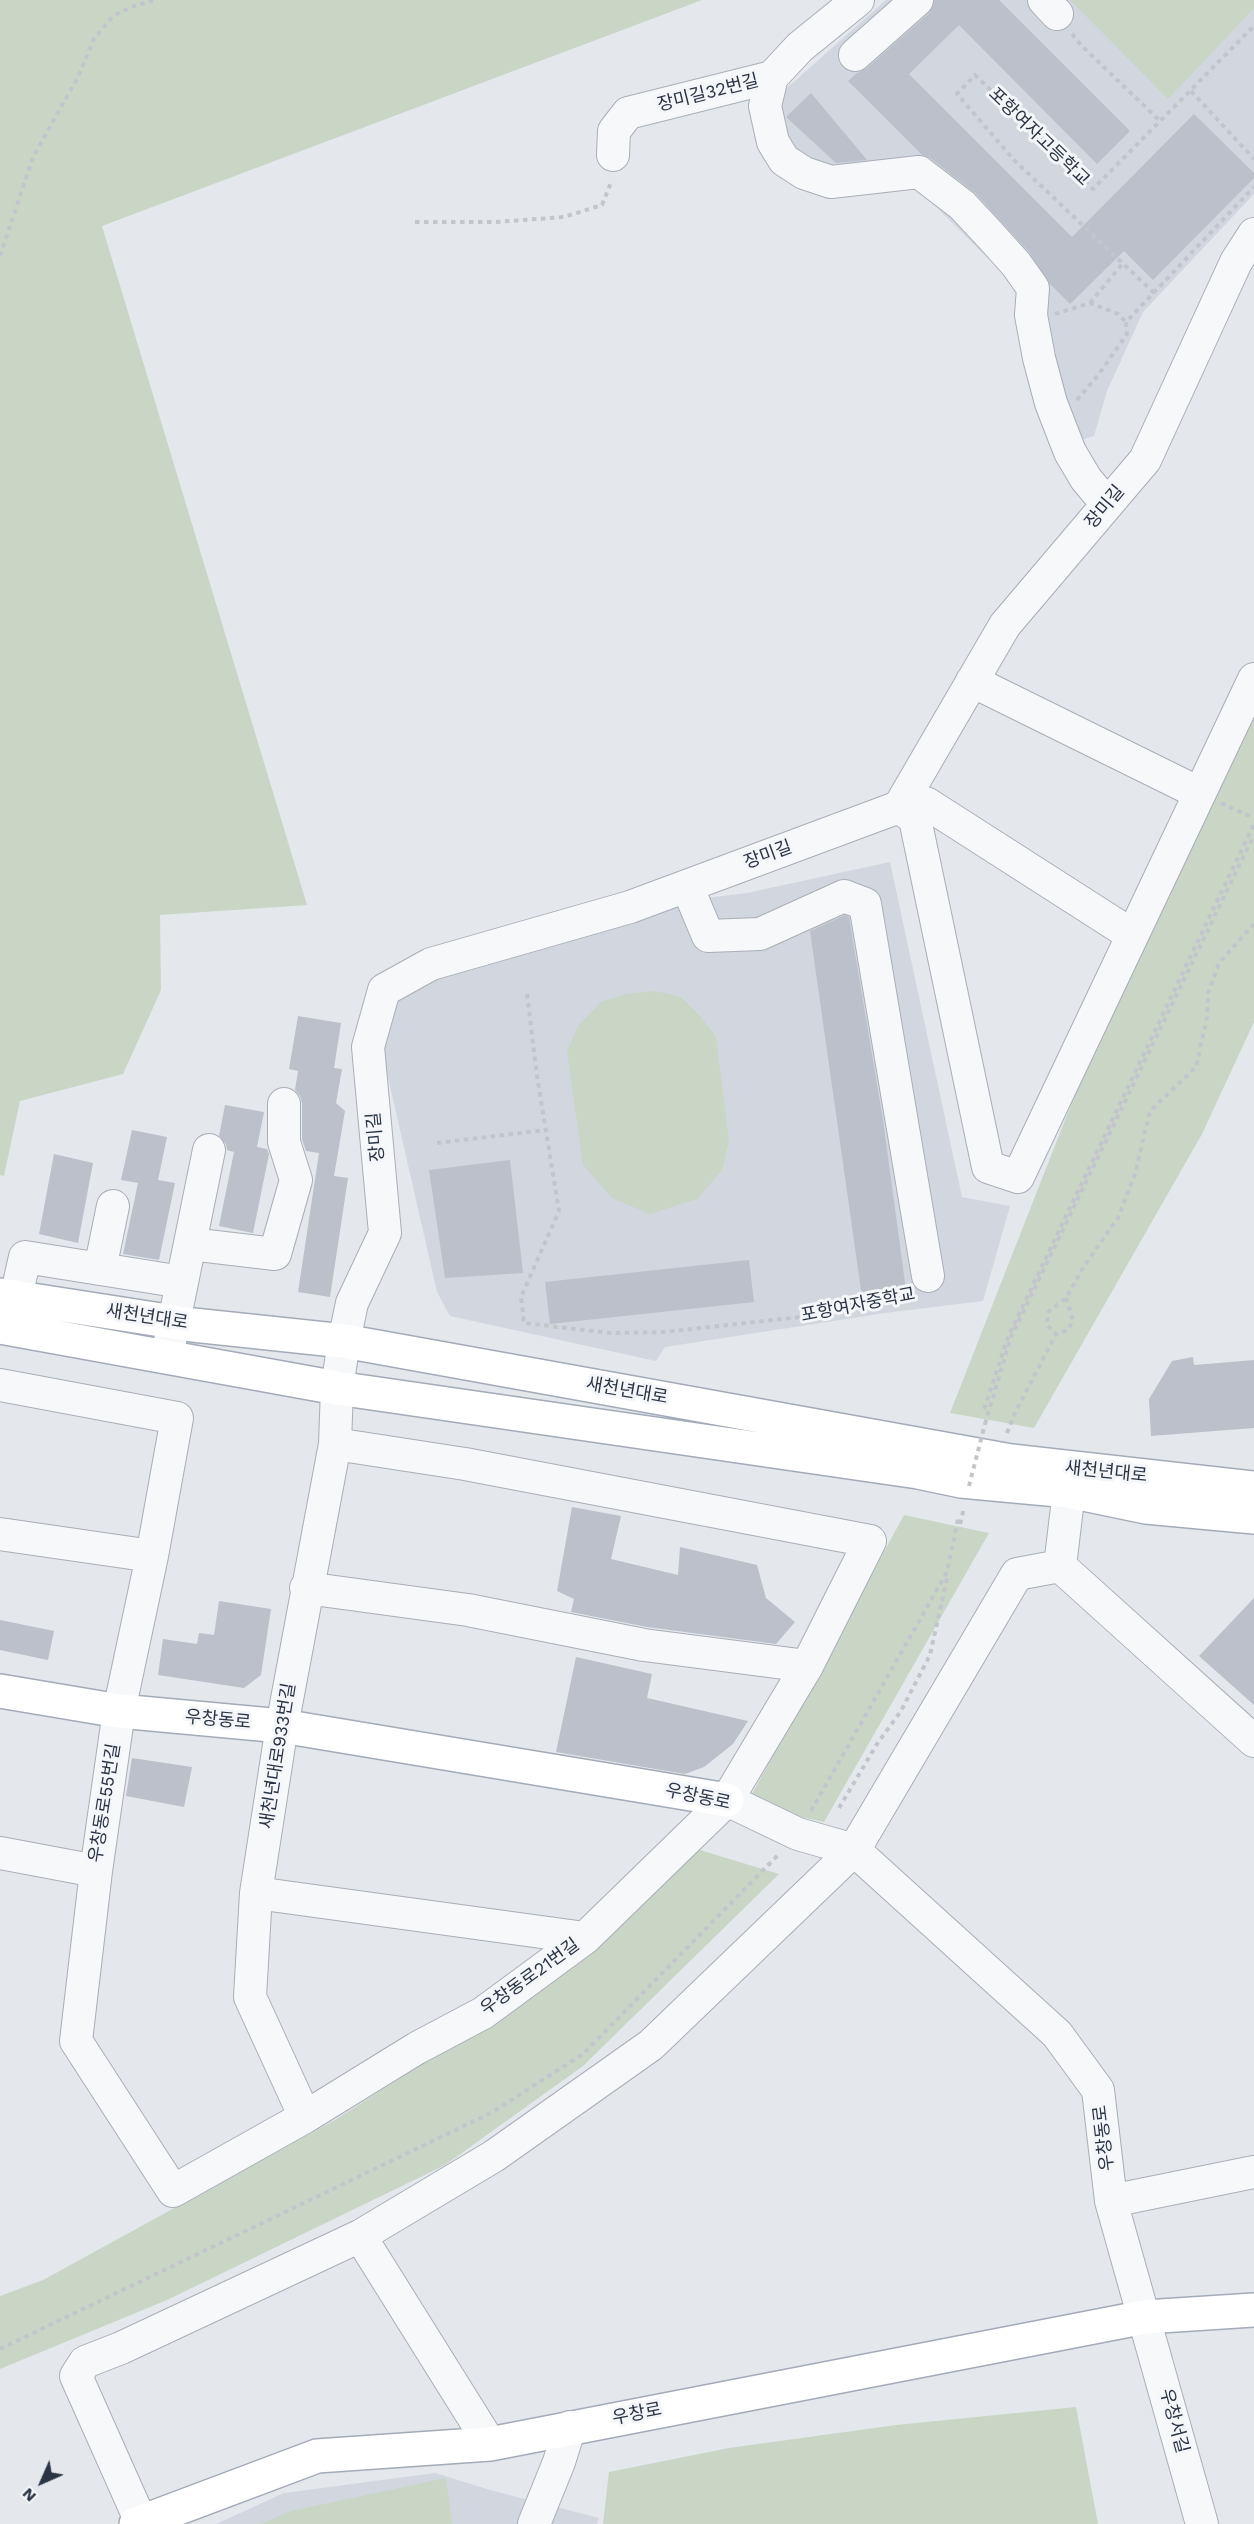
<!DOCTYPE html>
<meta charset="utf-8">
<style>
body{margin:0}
#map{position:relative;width:1254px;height:2524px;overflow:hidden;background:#e4e7ec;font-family:"Work Sans",sans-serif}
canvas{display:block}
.north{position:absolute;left:12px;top:2452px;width:60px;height:60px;-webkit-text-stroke:4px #f4f6f9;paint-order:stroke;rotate:225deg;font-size:16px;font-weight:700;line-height:24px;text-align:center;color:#2b3445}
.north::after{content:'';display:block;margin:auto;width:21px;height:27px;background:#2b3445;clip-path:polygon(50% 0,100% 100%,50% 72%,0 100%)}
</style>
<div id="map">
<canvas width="1254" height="2524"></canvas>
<div class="north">N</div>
</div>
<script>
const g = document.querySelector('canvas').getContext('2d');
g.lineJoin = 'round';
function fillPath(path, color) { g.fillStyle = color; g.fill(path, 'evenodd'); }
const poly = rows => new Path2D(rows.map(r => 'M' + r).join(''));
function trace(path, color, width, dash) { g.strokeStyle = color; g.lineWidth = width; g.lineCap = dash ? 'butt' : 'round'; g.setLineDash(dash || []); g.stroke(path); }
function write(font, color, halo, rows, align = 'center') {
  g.font = font + ' "Work Sans","Noto Sans KR",sans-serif'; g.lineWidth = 6; g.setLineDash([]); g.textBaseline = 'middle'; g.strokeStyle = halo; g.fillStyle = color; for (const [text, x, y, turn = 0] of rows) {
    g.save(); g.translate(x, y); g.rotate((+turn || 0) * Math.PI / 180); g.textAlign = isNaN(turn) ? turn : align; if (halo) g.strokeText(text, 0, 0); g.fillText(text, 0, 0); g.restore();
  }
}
const built = poly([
 [886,0,1254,0,1254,194,1143,312,1107,391,1094,436,1072,443,1031,301,902,173,824,175,769,130,779,95],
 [890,862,962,1197,1010,1206,983,1301,885,1313,665,1347,656,1361,450,1316,437,1292,377,1029,384,990,630,907,747,893],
 [435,2473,490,2490,599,2518,597,2524,216,2524,284,2493]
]);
const green = poly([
 [0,0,702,0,102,226,307,905,160,915,161,990,123,1074,20,1101,4,1176,0,1175],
 [1070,0,1254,0,1254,8,1168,99],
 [1254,680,1254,1022,1202,1134,1034,1428,950,1413,1173,845],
 [655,991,681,997,700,1016,716,1037,729,1141,722,1170,697,1199,650,1214,612,1198,583,1165,567,1052,578,1026,601,1002,626,994],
 [904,1515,989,1533,824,1822,746,1805],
 [690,1847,779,1874,583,2066,445,2165,167,2300,0,2369,0,2296,43,2280,335,2120,538,1990],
 [1076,2407,1098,2524,603,2524,609,2472,729,2448,896,2425],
 [446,2478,452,2524,261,2524,291,2511]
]);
const building = poly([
 [934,0,999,0,1130,131,1097,164,959,25,909,74,1072,237,1194,114,1254,173,1254,178,1153,280,1124,251,1070,304,1049,283,1029,252,975,193,930,158,922,155,848,81,857,73,867,68,929,13],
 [811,93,867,160,836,163,786,117],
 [845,915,849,917,883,1120,906,1290,862,1297,810,931],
 [298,1016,341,1023,334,1068,342,1069,336,1103,345,1111,334,1176,348,1178,330,1297,298,1292,319,1153,306,1151,302,1139,302,1103,300,1096,295,1090,298,1071,289,1069],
 [225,1105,264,1112,257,1147,267,1149,269,1154,253,1233,219,1226,234,1152,227,1150,226,1144,219,1136],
 [132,1130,167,1137,158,1180,175,1183,159,1260,123,1254,138,1183,121,1180],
 [54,1154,93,1163,78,1243,39,1234],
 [510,1160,523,1273,445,1278,429,1170],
 [749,1260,754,1302,550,1324,545,1282],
 [1193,1357,1194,1365,1254,1360,1254,1428,1151,1436,1149,1399,1172,1361],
 [572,1507,621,1516,611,1559,678,1575,680,1547,757,1565,766,1598,795,1622,776,1644,647,1627,571,1612,574,1599,557,1591],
 [1254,1598,1254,1705,1199,1656],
 [219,1601,271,1609,261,1675,244,1688,158,1675,163,1639,197,1644,199,1633,214,1635],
 [0,1620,54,1631,48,1660,0,1650],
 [576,1657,652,1674,647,1698,748,1721,733,1744,704,1767,685,1774,556,1752],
 [132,1758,192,1767,184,1807,126,1796]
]);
const path = poly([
 [1072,34,1081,45,1161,122],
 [1191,91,1254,159],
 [415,222,496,222,564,217,602,205,612,180],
 [0,256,33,157,78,77,94,39,113,16,131,7,155,0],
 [1154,293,1015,161,957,94,975,75,1093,189,1254,26],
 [1090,303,1123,263],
 [1055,314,1090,303,1118,314,1126,322],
 [1077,400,1099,374,1127,334,1126,322,1254,187],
 [1221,803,1254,818],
 [527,994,537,1076,559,1211,521,1297,524,1323,610,1333,664,1332,810,1316,858,1302,913,1297],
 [437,1143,546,1130],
 [1066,1298,1073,1321,1068,1330,1056,1334,1047,1325,1048,1312,1066,1298,1084,1266,1118,1218,1135,1174,1150,1111,1196,1067,1207,1018,1208,993,1219,963,1254,924],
 [984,1409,1008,1337,1254,824],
 [985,1424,1011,1337,1254,835],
 [1007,1433,1015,1413,1056,1334],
 [960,1524,964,1508],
 [839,1808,877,1744,901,1711,930,1655,947,1578],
 [811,1811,947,1572,958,1519],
 [0,2349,491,2113,583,2054,780,1853]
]);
const minor = poly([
 [858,0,800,47,772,77,765,106,773,142,784,160,804,173,831,182,919,172,962,205,990,235,1016,264,1033,288,1031,315,1039,358,1051,403,1070,452,1086,479,1107,504],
 [1044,0,1057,14],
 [855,55,917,0],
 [613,155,614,131,628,113,772,77],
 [972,681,1199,793],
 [899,807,915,819,988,1167,1018,1177,1254,679],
 [899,807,1005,625,1145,460,1236,262,1254,234],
 [687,886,708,936,760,934,844,896,865,904,928,1276],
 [190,1244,275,1254,296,1180,284,1142,284,1104],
 [100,1269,113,1206],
 [16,1297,25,1257,182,1282],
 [167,1356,209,1150],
 [0,1385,177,1418,152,1556,119,1711,96,1871,0,1853],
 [0,1534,152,1556],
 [1060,1566,1069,1491],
 [306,1588,468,1610,644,1645,807,1666],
 [727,1800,798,1834,854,1850,1057,2034,1098,2090,1111,2201,1202,2524],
 [96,1871,76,2041,173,2191,305,2117,417,2048,483,2013,585,1938,727,1800,807,1666,870,1541,465,1464,335,1444],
 [256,1893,585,1938],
 [305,2117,250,1997,256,1893,282,1726,335,1444,337,1388,344,1341,352,1303,385,1233,368,1047,384,990,431,964,630,907,899,807,926,803,1132,935],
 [1111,2201,1254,2172],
 [360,2236,490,2444],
 [141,2522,76,2376,85,2362,121,2348,360,2236,494,2156,651,2045,854,1850,1017,1574,1060,1566,1254,1741],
 [534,2524,559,2462,570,2427]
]);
const major = poly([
 [0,1295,193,1325,344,1341,1011,1461,1254,1488],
 [0,1327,337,1388,918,1472,961,1481,1069,1491,1146,1507,1254,1517],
 [0,1691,119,1711,282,1726,727,1800],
 [136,2524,317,2456,490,2444,1145,2317,1254,2310]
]);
const pathBridge = poly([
 [969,1486,985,1424]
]);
const streetNames = [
 ["장미길32번길",708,93,-14],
 ["포항여자고등학교",1039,137,44],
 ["장미길",1105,507,-50],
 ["장미길",768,855,-20],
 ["장미길",376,1137,-95],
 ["포항여자중학교",858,1305,-11],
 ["새천년대로",147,1317,9],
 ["새천년대로",627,1391,10],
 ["새천년대로",1106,1472,6],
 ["우창동로",218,1720,5],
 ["새천년대로933번길",278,1756,-81],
 ["우창동로",698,1797,12],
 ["우창동로55번길",105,1803,-81],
 ["우창동로21번길",530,1977,-36],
 ["우창동로",1104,2138,-97],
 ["우창로",637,2414,-11],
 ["우창서길",1174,2421,75]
];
fillPath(built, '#d2d6de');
fillPath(green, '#c9d6c5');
fillPath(building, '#bbc0ca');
trace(minor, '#a9aeb7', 34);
trace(major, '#a3abb8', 36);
trace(path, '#c2c5cb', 4, [4.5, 4.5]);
trace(minor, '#f7f8fa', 32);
trace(major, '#fff', 33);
trace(pathBridge, '#c2c5cb', 4, [4.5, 4.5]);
write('18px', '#2b3445', '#f4f6f9', streetNames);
</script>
